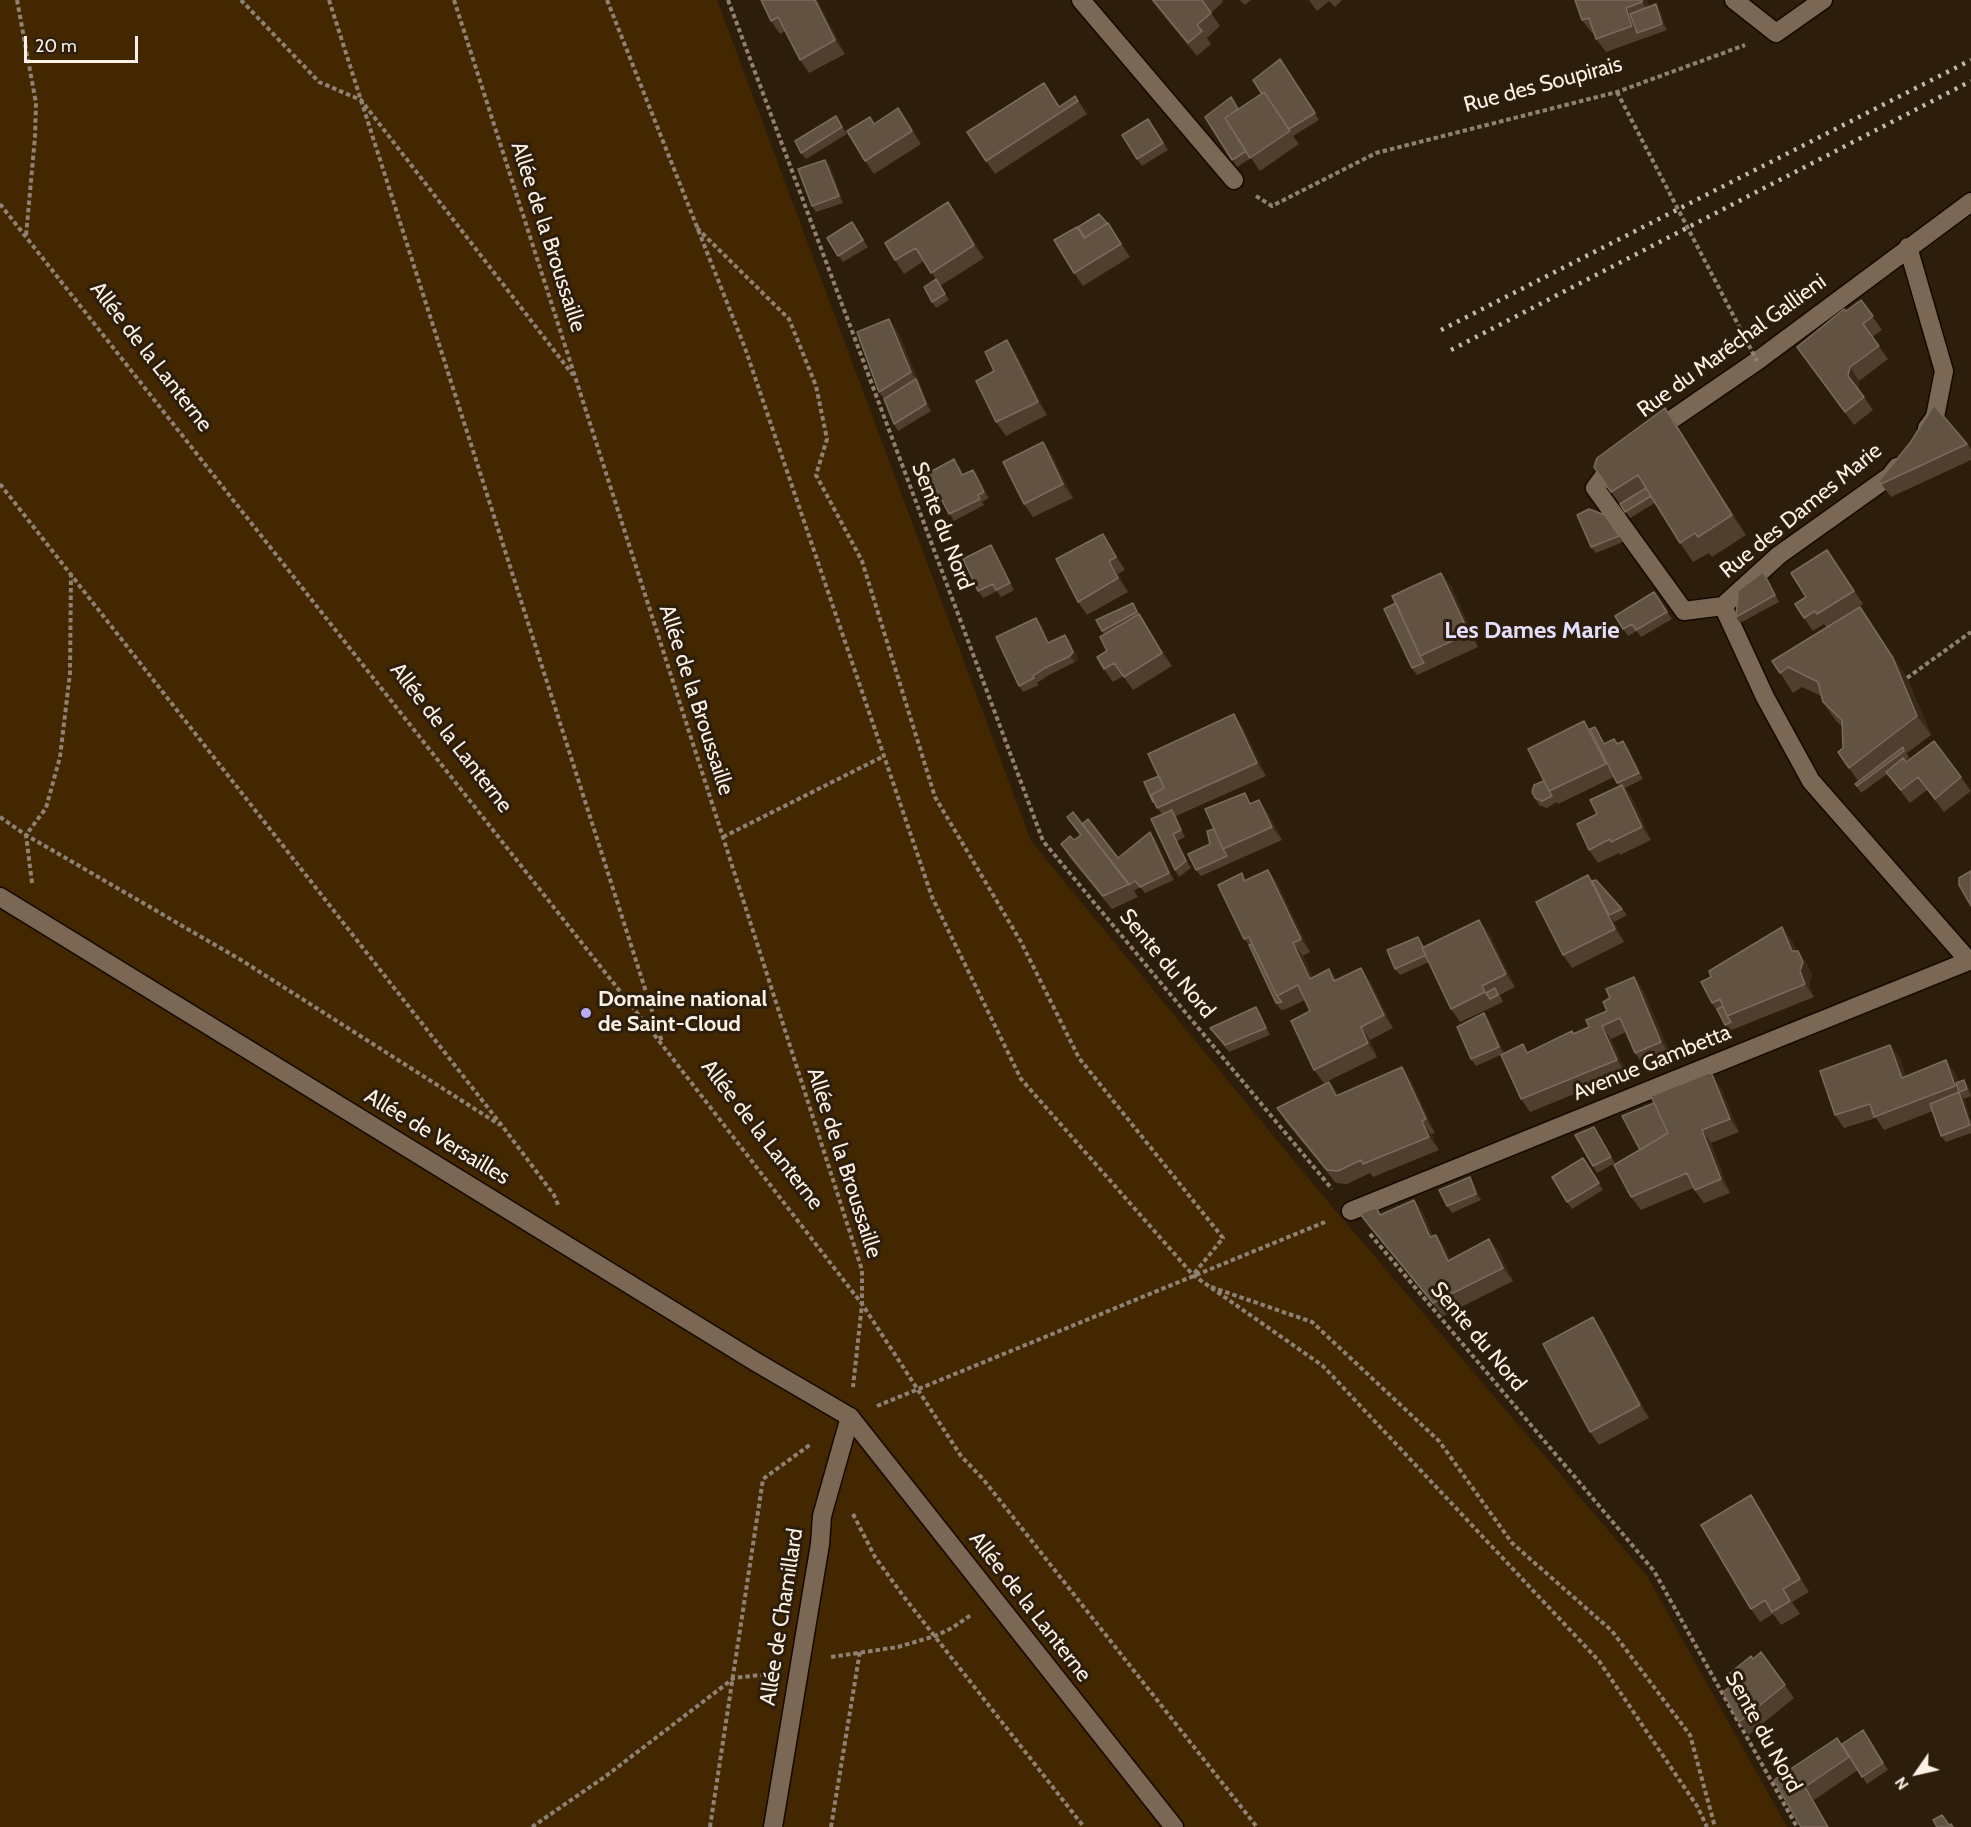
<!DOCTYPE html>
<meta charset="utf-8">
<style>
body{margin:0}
#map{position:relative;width:1971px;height:1827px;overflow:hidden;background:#2d1e0c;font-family:Cabin,sans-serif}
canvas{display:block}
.north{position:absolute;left:1887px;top:1743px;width:60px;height:60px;-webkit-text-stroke:4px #2d1e0c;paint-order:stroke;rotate:236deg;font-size:16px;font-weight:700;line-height:24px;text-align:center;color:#fbf1e6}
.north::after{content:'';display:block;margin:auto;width:21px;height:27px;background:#fbf1e6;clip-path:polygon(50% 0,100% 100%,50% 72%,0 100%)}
.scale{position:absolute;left:24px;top:36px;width:114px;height:27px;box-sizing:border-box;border:3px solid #fbf1e6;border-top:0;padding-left:8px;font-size:18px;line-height:21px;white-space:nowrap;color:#fbf1e6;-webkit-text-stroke:4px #2d1e0c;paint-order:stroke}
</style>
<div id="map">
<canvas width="1971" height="1827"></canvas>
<div class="north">N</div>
<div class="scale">20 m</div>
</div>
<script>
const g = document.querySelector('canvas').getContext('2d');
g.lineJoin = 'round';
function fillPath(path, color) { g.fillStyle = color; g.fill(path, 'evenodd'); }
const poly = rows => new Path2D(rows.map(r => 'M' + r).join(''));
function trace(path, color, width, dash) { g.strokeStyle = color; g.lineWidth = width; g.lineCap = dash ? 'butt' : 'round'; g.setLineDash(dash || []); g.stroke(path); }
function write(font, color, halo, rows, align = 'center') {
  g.font = font + ' Cabin,sans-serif'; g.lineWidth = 6; g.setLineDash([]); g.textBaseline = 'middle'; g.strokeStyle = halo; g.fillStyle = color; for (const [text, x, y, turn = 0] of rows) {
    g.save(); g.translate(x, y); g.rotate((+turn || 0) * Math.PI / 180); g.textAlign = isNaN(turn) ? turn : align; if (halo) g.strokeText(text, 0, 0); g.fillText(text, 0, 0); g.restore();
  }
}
const green = poly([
 [0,0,717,0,1031,841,1313,1184,1647,1576,1787,1827,0,1827]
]);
const path = poly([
 [17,0,36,103,35,137,26,236],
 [241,0,319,82,361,100,573,375],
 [329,0,662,1042],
 [454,0,862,1270,862,1304,853,1387],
 [607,0,745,348,932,897,1021,1079,1193,1275,1323,1366,1599,1661,1697,1806,1707,1827],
 [728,0,1043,841,1332,1189],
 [1256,196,1272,206,1376,153,1617,92,1745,45],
 [0,204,663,1046,862,1304,961,1456,983,1479,1257,1827],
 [697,228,789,319,816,386,827,439,816,475,862,561,935,797,1021,942,1079,1058,1223,1238,1193,1275],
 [0,484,503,1127,554,1195,559,1207],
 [1907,678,1971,632],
 [0,817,26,835,241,960,500,1125],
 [723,837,884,756],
 [32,883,26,835,46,808,60,757,70,673,71,573],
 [1370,1234,1654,1571,1797,1827],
 [1211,1287,1312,1322,1439,1441,1512,1543,1612,1631,1690,1735,1715,1827],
 [877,1406,1325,1222],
 [853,1514,875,1557,904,1597,1084,1827],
 [831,1657,898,1647,935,1636,952,1628,971,1615],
 [532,1827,606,1776,734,1678,769,1674],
 [710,1827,763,1479,811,1444],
 [831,1827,860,1651]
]);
const service = poly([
 [773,1827,820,1544,822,1516,850,1417]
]);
const minor = poly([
 [1081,0,1234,180],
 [1734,0,1776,33,1823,0],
 [1908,247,1944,371,1935,417,1927,428],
 [1652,433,1757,361,1971,202],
 [1616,460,1595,488,1684,611,1723,606],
 [1723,606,1779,555,1890,476,1897,467],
 [1723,606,1765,697,1811,781,1969,961],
 [0,897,756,1362,850,1417,1174,1827],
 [1351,1211,1971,960]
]);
const rail = poly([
 [1441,330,1971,60],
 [1451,350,1971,81]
]);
const pathBridge = poly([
 [1617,92,1757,361]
]);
const wall = poly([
 [761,0,817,0,845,54,809,73,800,60,785,31,780,34,771,21],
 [1151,0,1222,0,1223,2,1211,13,1220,26,1207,38,1211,44,1197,56],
 [1240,0,1251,0,1245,5],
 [1309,0,1342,0,1335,7,1329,1,1317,11],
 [1646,0,1649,7,1660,11,1667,30,1606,52,1596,39,1594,33,1592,33,1582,20],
 [1280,59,1319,120,1293,136,1299,144,1260,171,1251,158,1237,167,1205,117,1239,109,1262,94],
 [1053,96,1059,107,1075,96,1087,114,995,174,986,161],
 [836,116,847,134,806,159,801,153],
 [908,121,921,144,874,174,865,161,874,123],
 [1153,126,1168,150,1142,166,1137,159],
 [825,160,830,166,843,203,816,212,812,206],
 [948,202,957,215,984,258,940,286,949,300,936,308,932,302,936,279,924,261,904,274,895,260],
 [852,222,868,247,843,262,827,238],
 [1108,223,1130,257,1083,286,1074,273,1078,227],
 [1861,300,1882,330,1872,337,1888,359,1859,381,1858,388,1873,410,1854,425,1797,347],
 [898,332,931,411,898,431,894,424,884,399,879,392],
 [1016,353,1047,415,1006,436,996,422,994,371],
 [1665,408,1678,427,1746,535,1712,557,1709,553,1693,562,1680,543,1655,503,1630,518,1611,492],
 [1043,442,1052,455,1073,498,1033,517,1024,504],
 [1967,444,1971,449,1971,460,1891,497,1879,481],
 [959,466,963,475,973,470,978,477,989,498,982,502,984,505,954,521,939,496,936,498,932,491],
 [1605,515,1623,542,1596,553,1591,547],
 [1103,534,1112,548,1125,570,1118,574,1128,592,1087,615,1078,602],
 [991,545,995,552,1014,590,1001,597,997,591,983,598,978,591],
 [1827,550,1863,604,1840,619,1860,607,1907,678,1931,735,1907,753,1909,758,1905,761,1906,762,1961,777,1971,791,1944,812,1927,790,1910,803,1887,774,1861,793,1855,784,1858,781,1838,752,1843,748,1843,727,1836,721,1823,702,1821,696,1802,687,1793,693,1780,673,1826,627,1824,624,1813,631,1804,618,1806,597],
 [1441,573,1451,586,1478,647,1417,675,1412,668,1396,603],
 [1768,579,1779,602,1740,623,1736,617],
 [1654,592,1672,619,1641,637,1637,631,1628,636,1623,629],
 [1137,610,1172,666,1133,690,1123,676,1113,682,1104,669,1107,651,1104,635,1102,631],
 [1036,618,1041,624,1049,643,1065,635,1070,642,1078,659,1075,662,1049,675,1037,683,1039,685,1023,692,1019,686],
 [1584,721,1590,729,1595,727,1605,744,1614,739,1618,744,1628,748,1643,779,1625,788,1632,798,1651,840,1620,855,1619,853,1598,863,1589,850,1597,814,1619,786,1614,777,1558,804,1557,802,1547,808,1539,805,1535,798,1544,781],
 [1243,728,1266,776,1176,816,1185,837,1177,841,1191,868,1179,877,1175,870,1162,814,1153,802,1159,776],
 [1252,803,1268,813,1282,840,1201,876,1196,870,1210,844,1214,829],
 [1067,817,1082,824,1118,858,1155,839,1174,880,1145,893,1140,887,1134,891,1138,897,1112,909,1070,858,1061,844,1074,840,1080,835],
 [1268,870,1277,883,1310,952,1303,956,1313,978,1329,969,1337,980,1370,981,1393,1028,1370,1040,1377,1057,1324,1083,1314,1070,1310,1011,1305,1000,1286,1009,1281,1010,1276,1003,1249,945,1244,939,1242,873,1246,880],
 [1588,875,1592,881,1622,909,1627,915,1614,922,1624,942,1572,968,1563,955],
 [1782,927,1792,941,1796,951,1807,964,1812,975,1809,985,1814,997,1729,1031,1712,1003,1711,977],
 [1489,933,1515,987,1500,995,1503,1002,1460,1022,1451,1009,1429,962,1400,975,1395,969,1418,937,1424,947],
 [1634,977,1643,990,1671,1055,1644,1066,1635,1053,1626,1032,1611,1039,1626,1073,1530,1112,1521,1099,1501,1055,1476,1066,1471,1059,1489,1020,1504,1053,1528,1052,1589,1027,1607,1011,1610,998],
 [1256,1007,1260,1013,1270,1035,1229,1052,1210,1028],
 [1900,1058,1906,1077,1946,1060,1955,1074,1958,1082,1969,1087,1971,1096,1964,1099,1971,1121,1971,1133,1946,1142,1941,1136,1933,1111,1884,1130,1876,1118,1844,1128,1835,1115],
 [1411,1081,1435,1133,1431,1134,1439,1150,1373,1177,1370,1173,1347,1184,1336,1183,1286,1122,1277,1108,1329,1082,1339,1095],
 [1720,1086,1739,1132,1711,1143,1730,1193,1704,1203,1693,1188,1641,1210,1631,1197,1640,1150],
 [1594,1127,1615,1163,1597,1173,1593,1166],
 [1583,1158,1603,1190,1572,1209,1567,1202],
 [1474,1184,1481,1200,1452,1213,1447,1206],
 [1414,1200,1423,1213,1433,1236,1445,1248,1450,1259,1489,1239,1499,1252,1513,1281,1443,1316,1369,1227,1360,1214,1376,1207,1381,1214],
 [1593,1317,1602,1331,1649,1418,1599,1445,1590,1432],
 [1751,1495,1760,1508,1809,1592,1792,1602,1800,1614,1781,1625,1773,1614,1760,1622,1751,1609],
 [1761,1652,1794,1698,1749,1735,1739,1722,1736,1681,1753,1659],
 [1867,1737,1888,1770,1867,1784,1858,1770,1814,1800,1774,1780,1842,1744]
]);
const shadedWall = poly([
 [815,0,817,0,845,54,835,40],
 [1642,0,1646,0,1651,15,1642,2],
 [1656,4,1660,11,1667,30,1662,24],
 [1626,8,1635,21,1637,33,1632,26],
 [898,108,908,121,921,144,912,131],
 [825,160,830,166,843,203,839,196],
 [948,202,957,215,984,258,974,245],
 [889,319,898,332,931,411,926,404,916,379,911,372],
 [1007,340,1016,353,1047,415,1038,402],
 [1850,367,1859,381,1857,389,1848,376],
 [1665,408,1678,427,1746,535,1732,515],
 [1043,442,1052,455,1073,498,1063,484],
 [973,470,978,477,989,498,984,492],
 [1103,534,1112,548,1125,570,1116,557],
 [1109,561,1118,574,1128,592,1118,578],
 [1763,572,1768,579,1779,602,1775,595],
 [1441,573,1451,586,1478,647,1469,633],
 [1133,603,1148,627,1172,666,1162,653],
 [1860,607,1907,678,1931,735,1917,716],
 [1036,618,1041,624,1053,650,1048,643],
 [1065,635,1070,642,1078,659,1075,662,1070,656],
 [1234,714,1243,728,1266,776,1257,763],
 [1584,721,1594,734,1615,777,1606,764],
 [1623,741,1628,748,1643,779,1639,773],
 [1622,785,1632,798,1651,840,1642,827],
 [1259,800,1268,813,1282,840,1272,827],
 [1172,810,1176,817,1185,837,1181,830],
 [1150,832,1155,839,1174,880,1169,873],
 [1173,834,1177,841,1191,868,1186,861],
 [1268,870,1277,883,1310,952,1301,939],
 [1588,875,1597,888,1609,915,1614,922,1624,942,1615,929],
 [1479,920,1489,933,1515,987,1506,974],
 [1782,927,1792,941,1801,964,1792,951],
 [1293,943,1303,956,1319,992,1310,979],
 [1798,951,1807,964,1812,975,1809,985,1814,997,1805,984,1800,971],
 [1361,968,1370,981,1393,1028,1384,1015],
 [1329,969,1339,982,1334,981],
 [1634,977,1643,990,1671,1055,1661,1042],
 [1256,1007,1260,1013,1270,1035,1266,1028],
 [1484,1013,1489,1020,1504,1054,1499,1047],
 [1602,1026,1611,1039,1626,1073,1617,1060],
 [1361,1027,1370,1040,1377,1057,1368,1043],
 [1890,1045,1900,1058,1912,1091,1902,1078],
 [1946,1060,1955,1074,1961,1091,1959,1092,1955,1086],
 [1402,1067,1411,1081,1435,1133,1426,1119],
 [1711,1072,1720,1086,1739,1132,1730,1119],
 [1964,1080,1969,1087,1971,1095,1967,1089],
 [1329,1082,1339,1095,1336,1096],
 [1959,1092,1964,1099,1971,1121,1971,1127],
 [1422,1121,1431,1134,1439,1150,1429,1137],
 [1594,1127,1599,1134,1615,1163,1611,1157],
 [1702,1130,1711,1143,1730,1193,1721,1179],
 [1470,1177,1474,1184,1481,1200,1476,1194],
 [1414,1200,1423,1213,1439,1250,1430,1237],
 [1436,1235,1445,1248,1457,1274,1448,1261],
 [1489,1239,1499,1252,1513,1281,1503,1268],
 [1593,1317,1602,1331,1649,1418,1640,1405],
 [1751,1495,1760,1508,1809,1592,1800,1579],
 [1805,1787,1814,1800,1829,1827,1828,1827]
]);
const building = poly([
 [761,0,815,0,835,40,800,60,778,17,771,21,761,0],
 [1153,0,1202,0,1211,13,1197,25,1202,31,1188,43,1153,0],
 [1575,0,1642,0,1642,2,1626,8,1632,26,1596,39,1589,18,1582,20,1575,0],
 [1656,4,1662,24,1637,33,1630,14,1656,4],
 [1280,59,1315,113,1289,129,1264,92,1262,94,1253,80,1280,59],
 [1044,83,1059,107,1075,96,1078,101,986,161,967,132,1044,83],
 [1264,92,1290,131,1250,158,1225,118,1264,92],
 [1231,97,1238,109,1225,118,1246,151,1232,160,1205,117,1231,97],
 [898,108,912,131,865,161,847,131,870,117,874,124,898,108],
 [836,116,842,127,801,153,795,141,836,116],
 [1148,119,1163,143,1137,159,1122,135,1148,119],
 [825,160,839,196,812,206,798,169,825,160],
 [948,202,974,245,931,273,916,248,895,260,885,243,948,202],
 [1099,214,1107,223,1085,238,1078,227,1099,214],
 [852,222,863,240,838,256,827,238,852,222],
 [1108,223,1121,244,1074,273,1054,240,1077,227,1084,238,1108,223],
 [936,279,945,294,932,302,924,287,936,279],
 [1861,300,1873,316,1863,324,1879,346,1850,367,1848,376,1864,397,1845,412,1797,347,1844,309,1846,311,1861,300],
 [889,319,911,372,879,392,857,332,889,319],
 [1007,340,1038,402,996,422,976,381,994,371,985,352,1007,340],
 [916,379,926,404,894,424,884,399,916,379],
 [1934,405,1967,444,1881,484,1879,481,1910,443,1934,405],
 [1665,408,1732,515,1698,537,1695,533,1680,543,1638,475,1611,492,1594,467,1597,458,1665,408],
 [1043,442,1063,484,1024,504,1003,462,1043,442],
 [954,459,962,475,973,470,984,492,978,495,980,499,949,514,936,489,932,491,925,475,954,459],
 [1646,488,1651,496,1625,512,1620,504,1646,488],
 [1589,509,1605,515,1619,536,1591,547,1577,515,1589,509],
 [1103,534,1116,557,1109,561,1118,578,1078,602,1056,559,1103,534],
 [991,545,1010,583,996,590,993,584,978,591,963,559,991,545],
 [1827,550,1854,591,1817,614,1815,611,1804,618,1795,604,1806,597,1791,573,1827,550],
 [1763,572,1775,595,1736,617,1738,591,1763,572],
 [1441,573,1469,633,1420,656,1392,596,1441,573],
 [1654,592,1667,612,1636,630,1632,624,1623,629,1615,616,1654,592],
 [1133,603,1137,612,1102,631,1096,620,1133,603],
 [1396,603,1420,656,1424,663,1412,668,1384,609,1396,603],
 [1860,607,1893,658,1917,716,1849,768,1838,752,1843,748,1842,720,1823,702,1818,682,1788,667,1780,673,1772,661,1860,607],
 [1139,614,1162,653,1124,677,1114,663,1104,669,1097,657,1107,651,1100,637,1139,614],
 [1036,618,1048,643,1065,635,1073,652,1070,656,1045,668,1033,676,1034,678,1019,686,996,637,1036,618],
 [1234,714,1257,763,1157,808,1151,795,1164,788,1148,754,1234,714],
 [1584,721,1606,764,1549,791,1528,749,1584,721],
 [1595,727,1604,744,1614,739,1617,744,1623,741,1639,773,1617,783,1590,729,1595,727],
 [1934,741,1961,777,1935,799,1918,777,1901,790,1886,772,1903,758,1906,762,1934,741],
 [1903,747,1904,751,1857,786,1855,784,1903,747],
 [1159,776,1164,788,1151,795,1154,801,1153,802,1144,782,1159,776],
 [1544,781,1552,796,1542,801,1535,798,1532,792,1534,785,1544,781],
 [1622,785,1642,827,1611,842,1610,839,1589,850,1577,824,1597,814,1590,800,1622,785],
 [1245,793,1250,804,1259,800,1272,827,1223,849,1205,809,1245,793],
 [1172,810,1181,830,1173,834,1186,861,1175,870,1151,819,1172,810],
 [1073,812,1129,884,1103,896,1061,844,1070,836,1074,840,1081,835,1067,817,1073,812],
 [1088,819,1118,858,1150,832,1169,873,1140,887,1135,881,1129,885,1082,824,1088,819],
 [1214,829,1223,849,1227,856,1196,870,1188,854,1210,844,1207,831,1214,829],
 [1268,870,1301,939,1293,943,1310,979,1329,969,1334,981,1361,968,1384,1015,1361,1027,1368,1043,1314,1070,1291,1021,1310,1011,1298,985,1277,996,1249,937,1244,939,1218,885,1242,873,1244,881,1268,870],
 [1971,871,1971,906,1959,885,1959,878,1971,871],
 [1588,875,1615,929,1563,955,1536,902,1588,875],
 [1596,880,1622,909,1609,915,1592,881,1596,880],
 [1479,920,1506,974,1482,986,1485,992,1451,1009,1422,948,1479,920],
 [1782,927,1792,951,1798,951,1803,962,1800,971,1805,984,1727,1016,1720,999,1712,1003,1701,982,1711,977,1709,971,1782,927],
 [1418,937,1423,947,1422,948,1426,955,1395,969,1387,950,1418,937],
 [1252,944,1277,996,1282,1002,1276,1003,1249,945,1252,944],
 [1634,977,1661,1042,1635,1053,1620,1018,1602,1026,1617,1060,1521,1099,1501,1055,1523,1044,1527,1053,1572,1031,1573,1034,1589,1027,1586,1020,1607,1011,1603,1002,1610,998,1606,989,1634,977],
 [1495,988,1498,995,1490,999,1486,993,1495,988],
 [1723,1006,1727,1016,1731,1022,1725,1025,1717,1009,1723,1006],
 [1256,1007,1266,1028,1225,1045,1210,1028,1256,1007],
 [1484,1013,1499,1047,1471,1059,1457,1027,1484,1013],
 [1890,1045,1902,1078,1946,1060,1955,1086,1874,1117,1870,1104,1835,1115,1820,1071,1890,1045],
 [1402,1067,1426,1119,1422,1121,1429,1137,1363,1164,1361,1160,1338,1171,1327,1170,1277,1108,1329,1082,1336,1096,1402,1067],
 [1711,1072,1730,1119,1702,1130,1721,1179,1695,1190,1687,1173,1631,1197,1614,1165,1668,1133,1651,1096,1711,1072],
 [1964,1080,1967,1089,1959,1092,1956,1083,1964,1080],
 [1959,1092,1970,1125,1941,1136,1930,1104,1959,1092],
 [1654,1103,1668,1133,1640,1150,1622,1116,1654,1103],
 [1594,1127,1611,1157,1593,1166,1575,1135,1594,1127],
 [1583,1158,1599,1183,1567,1202,1552,1177,1583,1158],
 [1470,1177,1476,1194,1447,1206,1439,1190,1470,1177],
 [1414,1200,1430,1237,1436,1235,1448,1261,1489,1239,1503,1268,1433,1303,1360,1214,1376,1207,1380,1215,1414,1200],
 [1593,1317,1640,1405,1590,1432,1543,1344,1593,1317],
 [1751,1495,1800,1579,1783,1589,1790,1601,1772,1612,1765,1600,1751,1609,1701,1525,1751,1495],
 [1761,1652,1785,1685,1739,1722,1723,1692,1737,1681,1730,1673,1751,1656,1753,1659,1761,1652],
 [1863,1730,1883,1763,1862,1777,1842,1744,1863,1730],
 [1837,1738,1849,1757,1805,1787,1828,1827,1801,1827,1774,1780,1837,1738],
 [1942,1815,1949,1825,1951,1824,1953,1827,1937,1827,1933,1820,1942,1815]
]);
const markers = [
 [586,1013,6,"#b9abf7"]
];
const streetNames = [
 ["Rue des Soupirais",1543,85,-15],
 ["Allée de la Broussaille",548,237,72],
 ["Rue du Maréchal Gallieni",1732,346,-36],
 ["Allée de la Lanterne",151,357,52],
 ["Rue des Dames Marie",1801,511,-39],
 ["Sente du Nord",942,526,69],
 ["Allée de la Broussaille",696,700,72],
 ["Allée de la Lanterne",451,738,52],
 ["Sente du Nord",1167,964,50],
 ["Avenue Gambetta",1652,1063,-22],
 ["Allée de la Lanterne",762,1135,52],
 ["Allée de Versailles",437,1137,31],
 ["Allée de la Broussaille",844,1163,72],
 ["Sente du Nord",1478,1337,50],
 ["Allée de la Lanterne",1030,1607,52],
 ["Allée de Chamillard",782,1617,-81],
 ["Sente du Nord",1763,1732,61]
];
const poiNames = [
 ["Domaine national",598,1000],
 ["de Saint-Cloud",598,1025]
];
const neighbourhoodNames = [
 ["Les Dames Marie",1532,631]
];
fillPath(green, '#422701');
trace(service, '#150800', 21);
trace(minor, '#150800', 21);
trace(path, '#8f8273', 4, [4.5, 3]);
trace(service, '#7a6854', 18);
trace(minor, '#7a6854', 18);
trace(rail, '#c4b8ab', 4.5, [3, 6]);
trace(pathBridge, '#8f8273', 4, [4.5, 3]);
fillPath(wall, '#503f2f');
fillPath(shadedWall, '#3a2a19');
fillPath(building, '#625242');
trace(building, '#7a6b5c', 1.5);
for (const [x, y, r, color] of markers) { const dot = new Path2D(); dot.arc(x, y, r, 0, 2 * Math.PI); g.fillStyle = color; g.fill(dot); trace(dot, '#2d1e0c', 2); }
write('22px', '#fbf1e6', '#2d1e0c', streetNames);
write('bold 22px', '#fbf1e6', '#2d1e0c', poiNames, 'left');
write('bold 24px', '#e3defc', '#2d1e0c', neighbourhoodNames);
</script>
